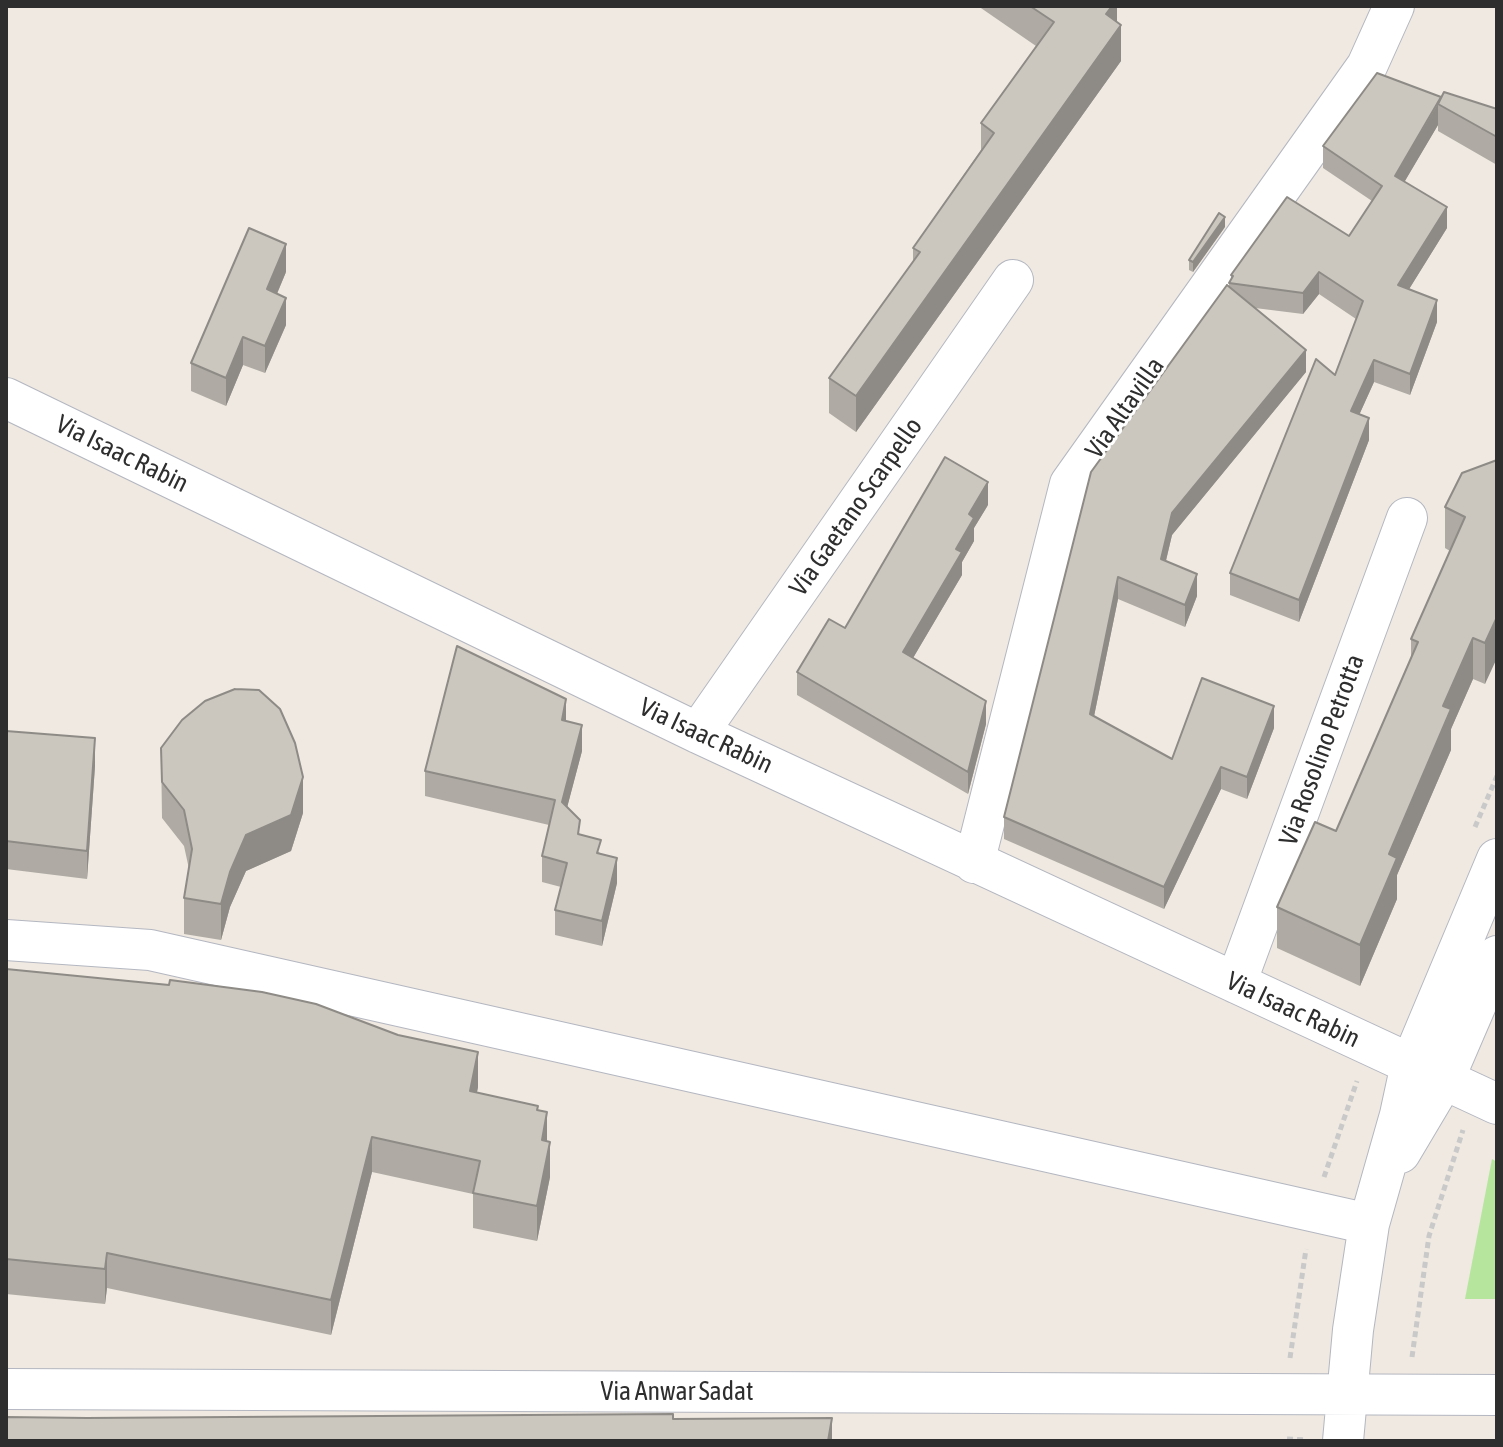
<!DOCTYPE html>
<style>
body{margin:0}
#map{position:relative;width:1503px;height:1447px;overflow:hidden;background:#efe9e1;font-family:"Asap Condensed",sans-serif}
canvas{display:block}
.frame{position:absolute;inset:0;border:8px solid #2e2e2e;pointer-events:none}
</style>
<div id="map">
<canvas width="1503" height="1447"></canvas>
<div class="frame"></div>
</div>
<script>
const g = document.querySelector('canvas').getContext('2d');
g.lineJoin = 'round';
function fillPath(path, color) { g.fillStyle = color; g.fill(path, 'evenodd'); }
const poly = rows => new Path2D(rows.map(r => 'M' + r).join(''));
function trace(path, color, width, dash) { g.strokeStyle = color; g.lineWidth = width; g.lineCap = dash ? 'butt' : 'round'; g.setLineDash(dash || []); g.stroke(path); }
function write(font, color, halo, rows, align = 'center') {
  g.font = font + ' "Asap Condensed",sans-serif'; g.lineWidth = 6; g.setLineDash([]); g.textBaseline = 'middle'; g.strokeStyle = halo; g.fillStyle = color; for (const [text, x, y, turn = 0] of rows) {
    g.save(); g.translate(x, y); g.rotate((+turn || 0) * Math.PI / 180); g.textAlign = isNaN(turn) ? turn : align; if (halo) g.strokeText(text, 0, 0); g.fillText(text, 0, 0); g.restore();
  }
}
const green = poly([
 [1492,1159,1497,1162,1497,1299,1465,1299]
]);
const path = poly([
 [1475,827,1497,776],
 [1324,1177,1357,1081],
 [1412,1357,1429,1236,1463,1130],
 [1290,1358,1306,1249],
 [1287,1439,1306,1440]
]);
const minor = poly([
 [6,398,698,733,1497,1104],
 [698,733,1013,280],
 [974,863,1070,484,1367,66,1394,6],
 [6,940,150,950,1369,1224],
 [1236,983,1407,518],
 [1400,1153,1444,1079,1497,956],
 [6,1389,1497,1395],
 [1343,1441,1353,1330,1369,1224,1400,1115,1411,1064,1497,859]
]);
const wall = poly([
 [978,6,1117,6,1117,22,1121,61,856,432,829,413,829,378,913,262,913,248,981,150,981,123,1036,46],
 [1441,97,1497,109,1497,165,1438,131,1438,125,1404,182,1447,228,1409,289,1437,322,1410,395,1374,382,1359,415,1369,440,1299,622,1230,595,1230,573,1335,375,1356,319,1319,294,1303,314,1255,308,1306,372,1172,535,1166,561,1197,596,1185,627,1118,599,1094,716,1172,759,1274,728,1247,799,1221,789,1164,909,1004,839,1004,817,1229,286,1229,283,1231,279,1231,275,1349,236,1372,201,1323,168,1323,146],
 [1225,227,1193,272,1189,270,1189,260],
 [286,272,277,294,286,325,265,373,243,365,226,406,191,391,191,363],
 [1497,460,1485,684,1473,679,1451,729,1451,750,1397,875,1397,899,1360,986,1277,948,1277,907,1336,831,1411,657,1411,639,1450,551,1445,548,1445,507],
 [988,505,974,528,974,541,962,562,962,575,913,658,986,724,968,794,797,695,797,672,845,628],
 [566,721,582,751,567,807,580,835,601,854,617,883,602,946,555,935,555,910,561,887,542,882,542,856,549,825,425,796,425,771],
 [6,731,95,766,87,879,6,869],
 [161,748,303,813,291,851,246,871,230,907,221,940,184,934,184,898,189,869,184,846,162,818],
 [6,969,478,1087,477,1092,547,1141,550,1177,537,1241,473,1228,473,1194,372,1172,331,1335,107,1288,105,1304,6,1294]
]);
const shadedWall = poly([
 [1112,6,1117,6,1117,31,1121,25,1121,61,856,432,856,396],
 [1438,104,1438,125,1395,198,1395,176],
 [1447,207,1447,228,1398,307,1398,285],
 [1225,217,1225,227,1193,272,1193,262],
 [286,244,286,272,267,317,267,289],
 [1319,272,1319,294,1303,314,1303,293],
 [286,298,286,325,265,373,265,346],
 [1437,300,1437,322,1410,395,1410,374],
 [243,337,243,365,226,406,226,378],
 [1306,350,1306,372,1172,535,1161,581,1161,559,1172,513],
 [1374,360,1374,382,1351,433,1351,411],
 [1369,418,1369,440,1299,622,1299,600],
 [988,482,988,505,974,528,974,541,962,562,962,575,903,675,903,652,956,549,969,514],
 [1197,574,1197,596,1185,627,1185,605],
 [1118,577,1118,599,1090,736,1090,714],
 [1497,617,1497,658,1485,684,1485,643],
 [1473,638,1473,679,1451,729,1451,750,1397,875,1397,899,1360,986,1360,945,1389,854,1443,706],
 [566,699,566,725,562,720],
 [986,701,986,724,968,794,968,772],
 [1274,706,1274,728,1247,799,1247,777],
 [582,725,582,751,562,827,562,802],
 [95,738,95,766,87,879,87,851],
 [1221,767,1221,789,1164,909,1164,887],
 [303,777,303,813,291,851,246,871,230,907,221,940,221,904,230,872,246,835],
 [617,858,617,883,602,946,602,921],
 [478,1052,478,1087,470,1126,470,1091],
 [547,1112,547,1147,542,1140],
 [372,1137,372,1172,331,1335,331,1300],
 [550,1142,550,1177,537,1241,537,1206],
 [107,1253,107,1288,105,1304,105,1269],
 [832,1418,832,1441,828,1441]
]);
const building = poly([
 [1030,6,1112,6,1106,14,1121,25,856,396,829,378,920,252,913,248,994,133,981,123,1054,22,1030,6],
 [1377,73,1441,97,1395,176,1447,207,1398,285,1437,300,1410,374,1374,360,1351,411,1369,418,1299,600,1230,573,1316,359,1335,375,1363,301,1319,272,1303,293,1229,283,1233,276,1231,275,1287,197,1349,236,1382,186,1323,146,1377,73],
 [1444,92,1497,109,1497,137,1438,104,1444,92],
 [1219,213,1225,217,1193,262,1189,260,1219,213],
 [249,228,286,244,267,289,286,298,265,346,243,337,226,378,191,363,249,228],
 [1227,285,1306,350,1172,513,1161,559,1197,574,1185,605,1118,577,1090,714,1172,759,1202,678,1274,706,1247,777,1221,767,1164,887,1004,817,1091,472,1227,285],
 [945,457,988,482,969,514,974,518,956,549,962,552,903,652,986,701,968,772,797,672,829,619,845,628,945,457],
 [1497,460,1497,617,1485,643,1473,638,1443,706,1451,709,1389,854,1397,858,1360,945,1277,907,1315,822,1336,831,1418,642,1411,639,1465,517,1445,507,1462,473,1497,460],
 [457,646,566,699,562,720,582,725,562,802,580,820,578,834,601,840,597,853,617,858,602,921,555,910,567,863,542,856,555,800,425,771,457,646],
 [235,689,259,690,280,709,295,743,303,777,291,815,246,835,230,872,221,904,184,898,192,849,184,810,162,782,161,748,182,720,205,701,235,689],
 [6,731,95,738,87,851,6,841,6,731],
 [6,969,169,985,170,980,262,992,316,1004,398,1035,478,1052,470,1091,538,1106,537,1110,547,1112,542,1140,550,1142,537,1206,473,1193,480,1161,372,1137,331,1300,107,1253,105,1269,6,1259,6,969],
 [673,1414,673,1419,832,1418,828,1441,6,1441,6,1417,87,1418,673,1414]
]);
const streetNames = [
 ["Via Altavilla",1125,408,-55],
 ["Via Isaac Rabin",122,454,26],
 ["Via Gaetano Scarpello",856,507,-55],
 ["Via Isaac Rabin",706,736,25],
 ["Via Rosolino Petrotta",1322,750,-70],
 ["Via Isaac Rabin",1293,1010,25],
 ["Via Anwar Sadat",677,1392]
];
fillPath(green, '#b6e59e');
trace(minor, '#b4b7c1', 42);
trace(path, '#c9c9c9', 5, [6, 4]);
trace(minor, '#fff', 40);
fillPath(wall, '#afaba4');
fillPath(shadedWall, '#8e8b86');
fillPath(building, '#cbc7bf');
trace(building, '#8e8b86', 2);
write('26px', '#2e2e2e', '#fff', streetNames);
</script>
